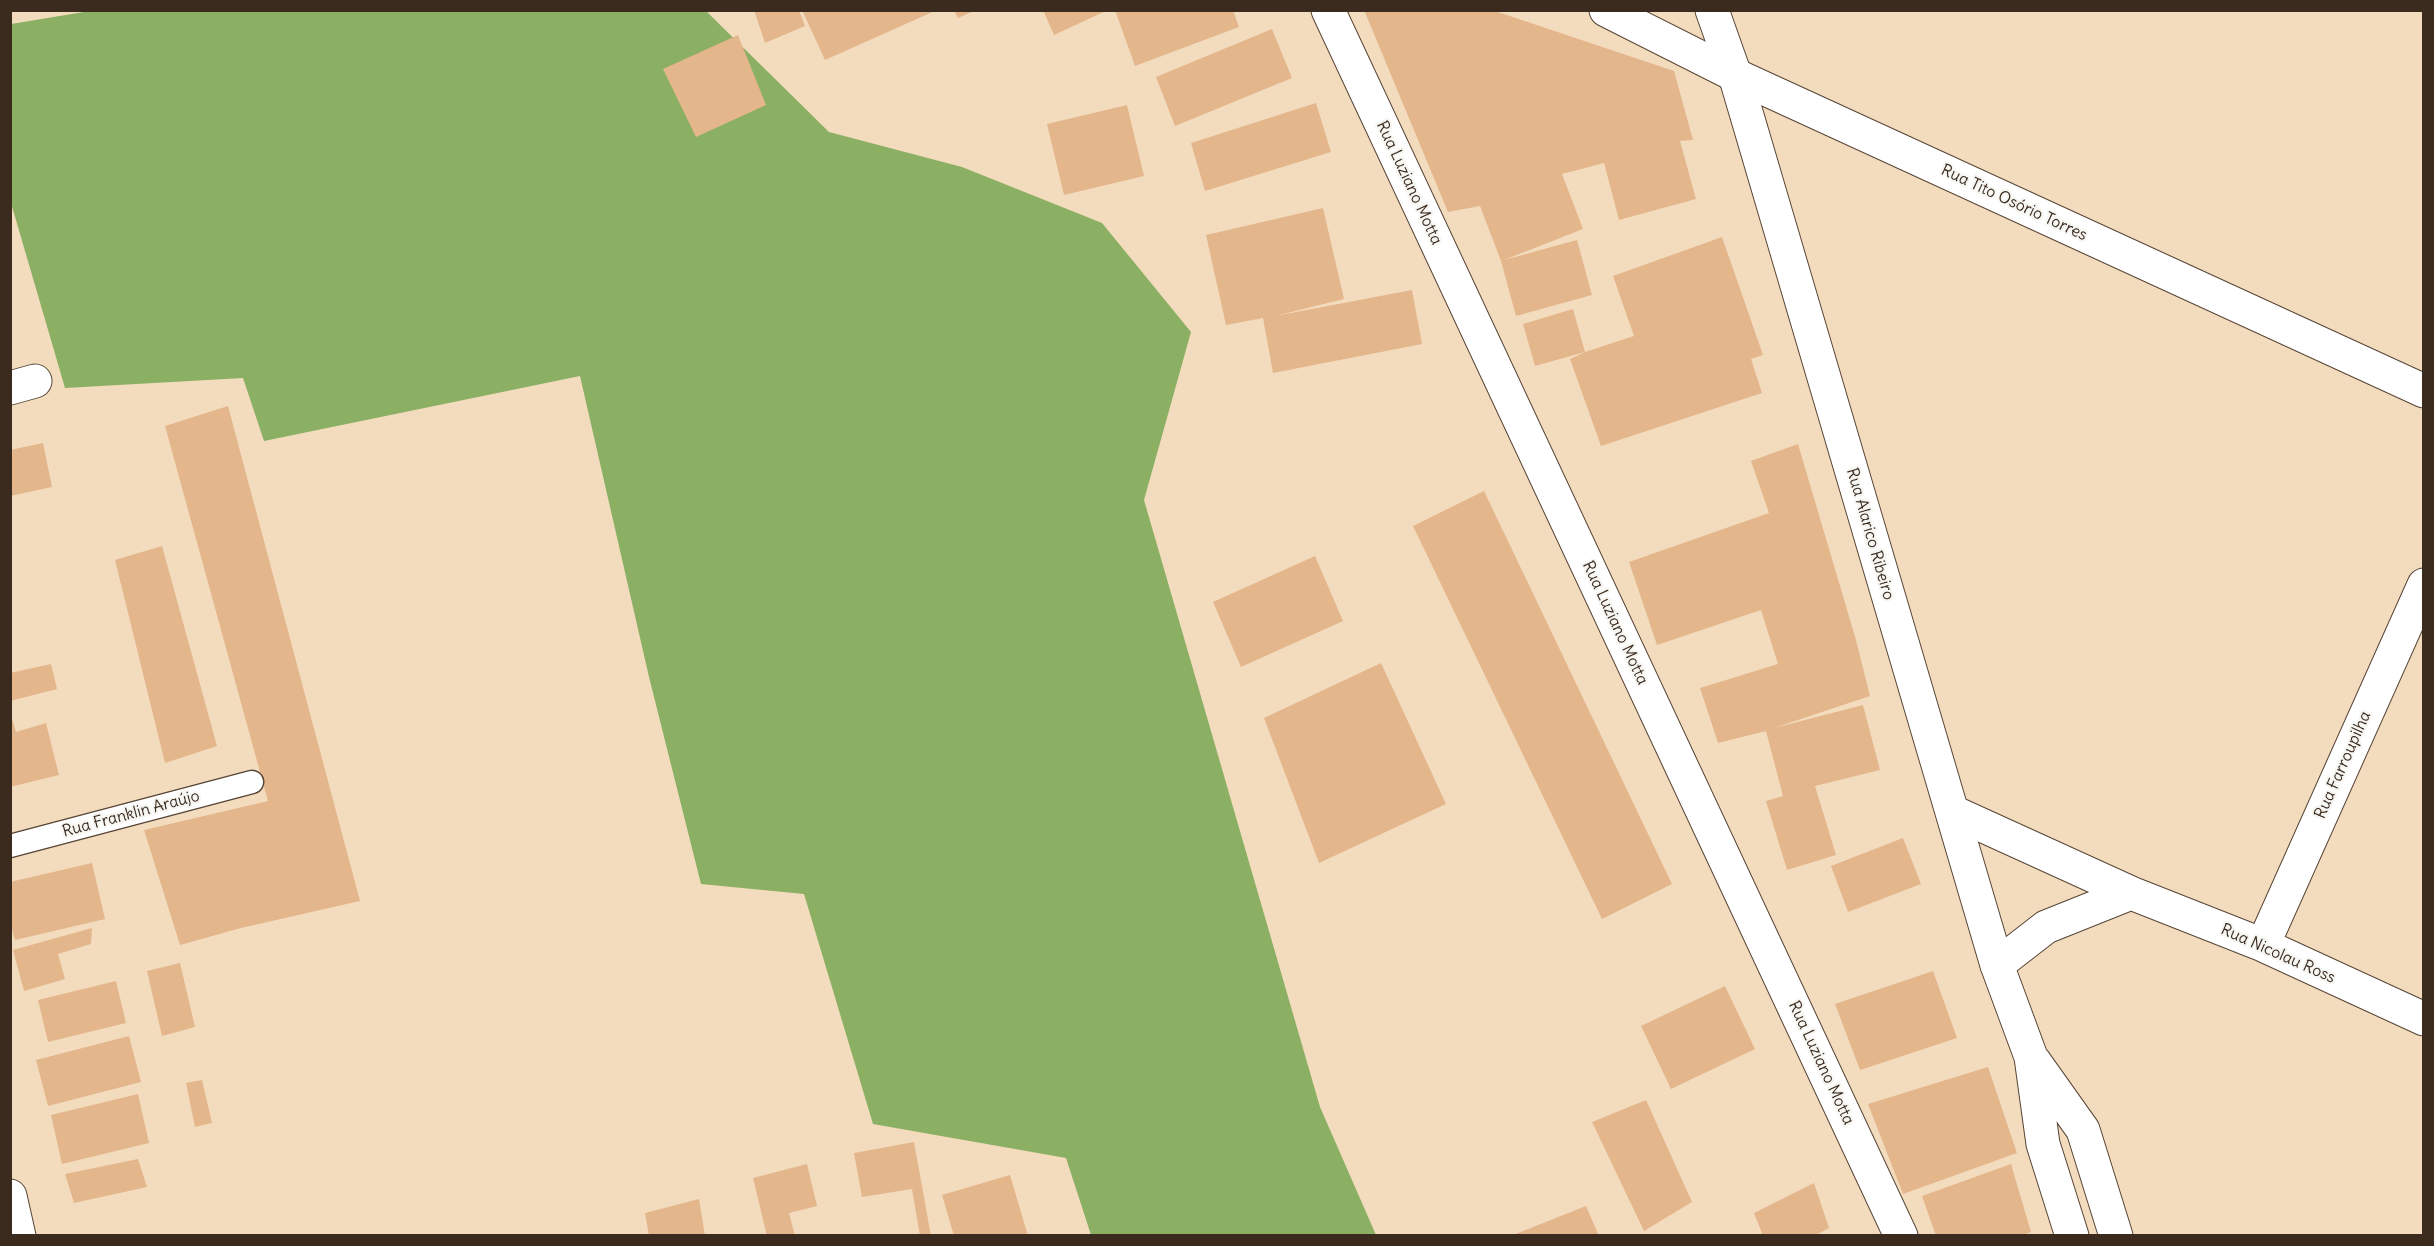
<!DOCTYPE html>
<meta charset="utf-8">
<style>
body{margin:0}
#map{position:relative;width:2434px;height:1246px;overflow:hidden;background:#f3dcbe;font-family:Delius,sans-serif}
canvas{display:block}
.frame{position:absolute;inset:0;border:12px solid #3b2a1e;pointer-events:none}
</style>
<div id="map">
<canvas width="2434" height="1246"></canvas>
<div class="frame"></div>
</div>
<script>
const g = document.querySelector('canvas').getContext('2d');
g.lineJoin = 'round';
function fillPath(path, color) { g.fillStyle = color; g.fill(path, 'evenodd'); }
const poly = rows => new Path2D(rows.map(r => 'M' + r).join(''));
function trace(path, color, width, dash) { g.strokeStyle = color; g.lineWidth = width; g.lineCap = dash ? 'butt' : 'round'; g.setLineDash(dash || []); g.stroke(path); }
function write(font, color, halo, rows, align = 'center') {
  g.font = font + ' Delius,sans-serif'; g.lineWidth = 4.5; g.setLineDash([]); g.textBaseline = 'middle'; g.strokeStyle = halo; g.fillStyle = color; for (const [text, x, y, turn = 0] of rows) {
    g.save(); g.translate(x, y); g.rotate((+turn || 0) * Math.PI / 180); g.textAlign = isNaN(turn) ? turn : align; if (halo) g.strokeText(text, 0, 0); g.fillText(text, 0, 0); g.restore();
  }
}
const forest = poly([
 [96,10,705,10,829,132,962,167,1102,223,1191,332,1144,500,1320,1107,1376,1235,1091,1235,1066,1158,873,1124,804,894,701,884,649,677,580,376,264,441,243,378,65,388,11,203,11,24]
]);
const building = poly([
 [754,10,799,10,805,26,765,43],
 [802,10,937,10,825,60],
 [954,10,976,10,958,18],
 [1043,10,1108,10,1054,35],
 [1115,10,1233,10,1239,27,1135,66],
 [1364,10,1492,10,1674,71,1693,140,1680,141,1696,199,1619,220,1604,163,1562,174,1583,229,1504,260,1577,240,1592,295,1516,316,1501,261,1480,206,1448,212],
 [1272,29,1292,78,1175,126,1156,77],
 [738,35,766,105,696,137,663,69],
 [1316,103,1331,152,1205,191,1191,143],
 [1127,105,1144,176,1064,195,1047,124],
 [1323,208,1344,299,1275,316,1412,290,1422,344,1273,373,1263,318,1226,325,1206,235],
 [1722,237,1763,355,1751,359,1762,393,1601,446,1570,359,1585,352,1535,366,1523,324,1573,309,1585,352,1634,336,1613,276],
 [228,406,360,901,241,928,180,945,144,830,268,801,165,426],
 [43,443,52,487,10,496,10,450],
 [1798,444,1856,640,1870,696,1774,728,1863,705,1880,770,1815,786,1836,855,1787,870,1766,801,1783,796,1766,731,1718,743,1700,688,1778,664,1761,610,1657,645,1629,562,1769,513,1751,461],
 [1484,491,1672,884,1602,919,1413,526],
 [162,546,217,746,165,763,115,560],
 [1315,556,1343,621,1241,667,1213,602],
 [1381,663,1446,804,1319,863,1264,718],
 [51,664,57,689,10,701,10,673],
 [10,712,16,732,46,723,59,775,10,787],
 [1903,838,1921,884,1848,912,1831,866],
 [92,863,105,919,15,940,10,922,10,882],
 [92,928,91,944,58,954,65,979,24,991,13,950],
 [180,963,195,1027,162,1036,147,971],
 [1933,971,1957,1038,1860,1070,1835,1004],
 [116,981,126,1023,48,1042,38,1000],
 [1725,986,1755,1049,1671,1089,1641,1026],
 [129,1036,141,1082,48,1106,36,1060],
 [1988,1067,2017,1153,1903,1194,1868,1104],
 [202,1080,212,1123,195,1127,186,1083],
 [138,1094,149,1143,62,1164,51,1115],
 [1646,1100,1692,1202,1644,1231,1592,1122],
 [914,1142,931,1236,920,1236,912,1189,862,1197,854,1153],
 [138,1159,147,1187,74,1203,65,1174],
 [807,1164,817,1206,789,1213,795,1236,767,1236,753,1178],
 [2011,1164,2031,1232,2021,1236,1936,1236,1922,1196],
 [1010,1175,1028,1236,954,1236,942,1195],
 [1814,1183,1829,1228,1814,1236,1763,1236,1754,1213],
 [699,1199,705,1236,649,1236,645,1213],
 [1586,1206,1599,1236,1513,1236,1513,1235]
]);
const lane = poly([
 [10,846,252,782]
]);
const street = poly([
 [1328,10,1901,1236],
 [1606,10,1735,75,2424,391],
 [10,388,35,381],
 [1953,812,2131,893,2263,945,2424,1019],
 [2263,945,2424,585],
 [1997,965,2046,927,2131,893],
 [10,1196,19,1236]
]);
const secondary = poly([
 [1712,10,1735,75,1997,965,2031,1057,2043,1144,2072,1236],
 [2034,1061,2083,1130,2116,1236]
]);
const streetNames = [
 ["Rua Luziano Motta",1409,183,65],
 ["Rua Tito Osório Torres",2014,203,25],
 ["Rua Alarico Ribeiro",1870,534,74],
 ["Rua Luziano Motta",1615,623,65],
 ["Rua Farroupilha",2343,765,-66],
 ["Rua Franklin Araújo",131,814,-15],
 ["Rua Nicolau Ross",2278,954,24],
 ["Rua Luziano Motta",1821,1063,65]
];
fillPath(forest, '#8baf63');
fillPath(building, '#e4b68c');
trace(lane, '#574536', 25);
trace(street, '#574536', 35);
trace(secondary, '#574536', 35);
trace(lane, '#fff', 22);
trace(street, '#fff', 33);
trace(secondary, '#fff', 33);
write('16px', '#3b2a1e', '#f6f6f2', streetNames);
</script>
